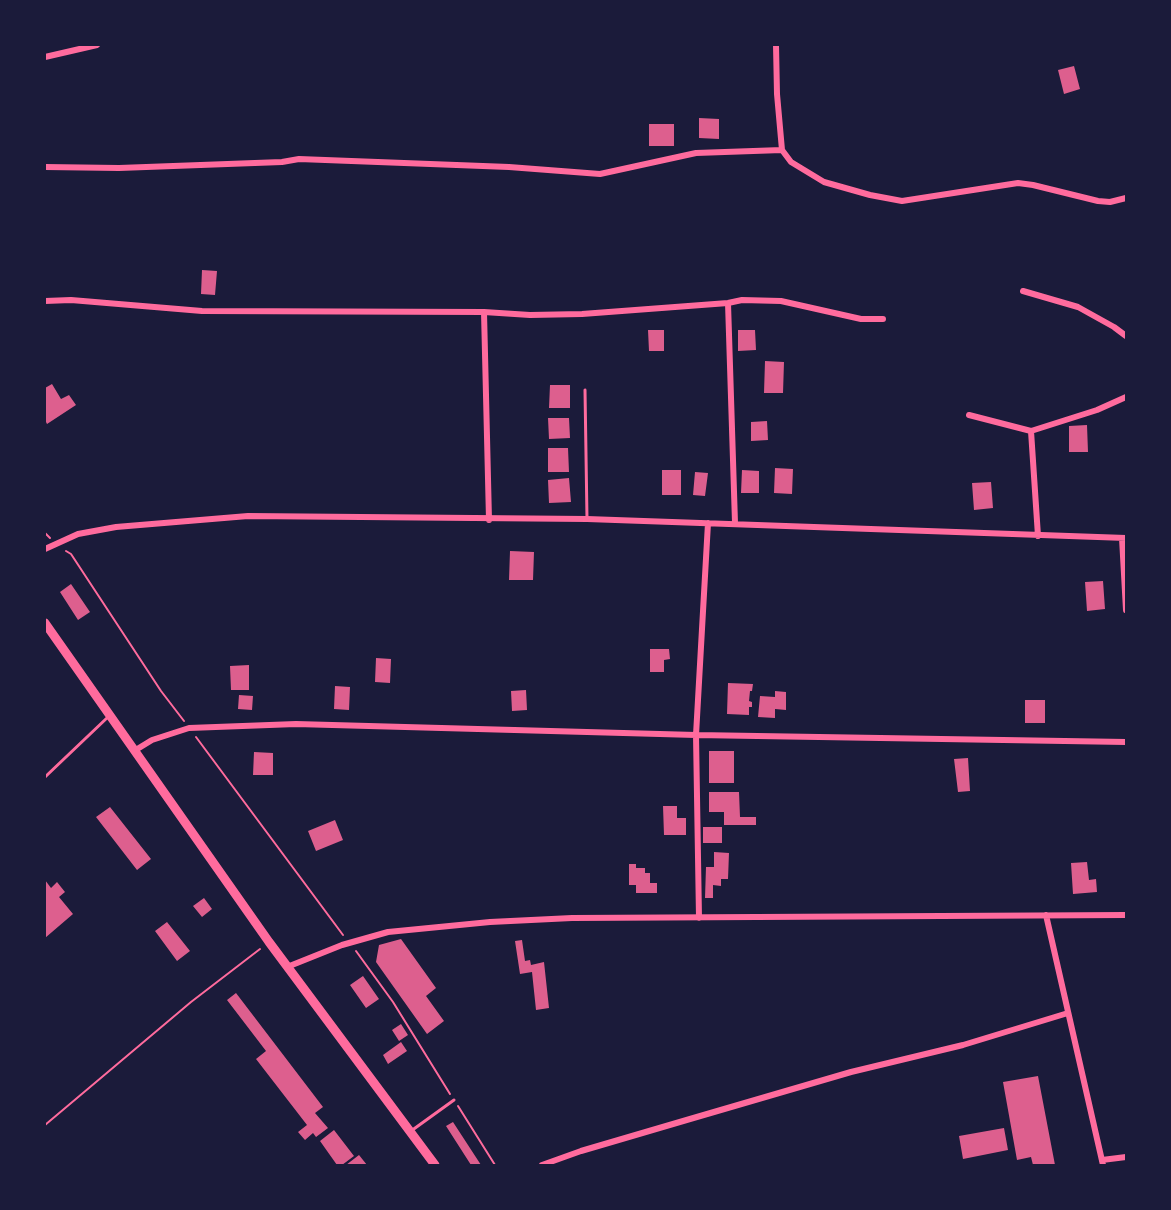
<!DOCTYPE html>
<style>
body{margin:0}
#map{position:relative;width:1171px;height:1210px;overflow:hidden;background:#1b1b3a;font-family:Merriweather,serif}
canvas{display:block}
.frame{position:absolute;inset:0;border:46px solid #1b1b3a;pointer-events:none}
</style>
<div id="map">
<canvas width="1171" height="1210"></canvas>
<div class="frame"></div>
</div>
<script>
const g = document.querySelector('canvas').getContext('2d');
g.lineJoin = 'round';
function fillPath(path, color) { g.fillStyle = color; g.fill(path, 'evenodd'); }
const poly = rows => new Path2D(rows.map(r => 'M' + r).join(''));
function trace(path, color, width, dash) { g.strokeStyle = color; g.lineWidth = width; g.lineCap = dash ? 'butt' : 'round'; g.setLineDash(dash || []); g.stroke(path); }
const building = poly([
 [1074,66,1080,89,1064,94,1058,70],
 [699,118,719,119,719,139,699,138],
 [649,124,674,124,674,146,649,146],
 [202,270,217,271,215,295,201,294],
 [648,330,664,330,664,351,649,351],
 [738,330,755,330,756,350,738,351],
 [765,361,784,362,783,393,764,393],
 [52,384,61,399,69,395,76,405,47,424,45,420,45,388],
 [550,385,570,385,570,408,549,408],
 [548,418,569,418,570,438,549,439],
 [767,421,768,440,751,441,751,422],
 [1087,425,1088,452,1069,452,1069,426],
 [548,448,568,448,569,472,548,472],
 [775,468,793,469,792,494,774,493],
 [662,470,681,470,681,495,662,495],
 [742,470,759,471,759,493,741,493],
 [695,472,708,473,705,496,693,495],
 [569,478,571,502,549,503,548,480],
 [991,482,993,508,974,510,972,483],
 [510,551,534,552,533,580,509,580],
 [1103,581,1105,609,1087,611,1085,582],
 [71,584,90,612,78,620,60,592],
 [650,649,669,649,670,659,664,660,664,672,650,672],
 [376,658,391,659,390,683,375,682],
 [249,665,249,690,231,690,230,666],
 [728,683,753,684,752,691,750,691,749,701,752,702,752,707,749,707,749,715,727,714],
 [335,686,350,687,349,710,334,709],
 [526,690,527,710,512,711,511,691],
 [775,691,786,692,786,710,775,709,775,718,758,717,760,696,775,697],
 [239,695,253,696,252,710,238,709],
 [1025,700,1045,700,1045,723,1025,723],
 [709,751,734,751,734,783,709,783],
 [254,752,273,753,273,775,253,775],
 [968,758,970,791,958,792,954,759],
 [709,792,739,792,740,817,756,817,756,825,724,825,724,812,709,812],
 [663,806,677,806,677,818,686,818,686,835,664,835],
 [110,807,151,859,137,870,96,817],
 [335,820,343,840,316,851,308,831],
 [703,827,722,827,722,843,703,843],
 [714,852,729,853,728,879,721,879,721,886,713,885,713,898,705,898,706,867,714,867],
 [1087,862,1089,880,1096,879,1097,892,1073,894,1071,863],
 [629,864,636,864,636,868,645,868,645,873,650,873,650,883,657,883,657,893,636,893,636,885,629,885],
 [45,880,51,888,57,882,65,892,59,897,73,914,45,938],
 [204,898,212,909,202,917,193,906],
 [167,922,190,951,177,961,155,931],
 [401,939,436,988,426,996,444,1021,427,1034,376,962,379,945],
 [522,940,525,961,530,960,531,965,544,962,549,1008,536,1010,532,972,520,974,515,941],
 [363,976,379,999,366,1008,350,985],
 [236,993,323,1107,315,1113,328,1128,316,1137,313,1133,305,1140,298,1132,307,1125,256,1059,266,1051,227,1000],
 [401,1024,408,1035,399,1041,392,1030],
 [401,1042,407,1051,388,1064,383,1055],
 [1038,1076,1055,1165,1033,1165,1031,1157,1017,1160,1003,1082],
 [453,1122,481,1165,471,1165,446,1126],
 [1004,1128,1008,1150,963,1159,959,1136],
 [334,1130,354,1156,342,1165,337,1165,320,1141],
 [359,1155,367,1165,346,1165]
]);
const path = poly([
 [45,533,50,538],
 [66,551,71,554,161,691,184,721],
 [196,737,343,935],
 [356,951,393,1002,450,1094],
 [458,1106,495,1165],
 [45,1125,191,1002,260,949]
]);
const service = poly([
 [585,390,587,519],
 [45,777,108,717],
 [411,1131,454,1100]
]);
const minor = poly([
 [776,45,777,94,782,150],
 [45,57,97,45],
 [45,167,119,168,282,162,299,159,509,167,600,174,696,153,782,150,791,162,824,182,870,195,902,201,1018,183,1033,185,1098,201,1110,202,1126,198],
 [1023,291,1078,307,1114,327,1126,336],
 [45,301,71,300,202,311,484,312,530,315,582,314,728,303,742,300,781,301,861,319,883,319],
 [728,303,735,523],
 [484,312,489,520],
 [969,415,1031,431,1097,410,1126,397],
 [1031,431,1038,536],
 [1122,538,1126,610],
 [45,549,78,534,116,527,248,516,587,519,1126,538],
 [134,751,152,740,189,728,296,724,696,735,1126,742],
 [1046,915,1103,1165],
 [699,918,696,735,708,523],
 [287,967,342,945,388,932,490,922,572,918,1126,915],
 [1102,1160,1126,1157],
 [542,1165,581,1151,690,1119,851,1072,963,1045,1068,1013]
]);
const trunk = poly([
 [45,623,269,942,435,1165]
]);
fillPath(building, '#dd5f8e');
trace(path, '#ff6b9d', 2);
trace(service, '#ff6b9d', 3);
trace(minor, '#ff6b9d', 6);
trace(trunk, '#ff6b9d', 9);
</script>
